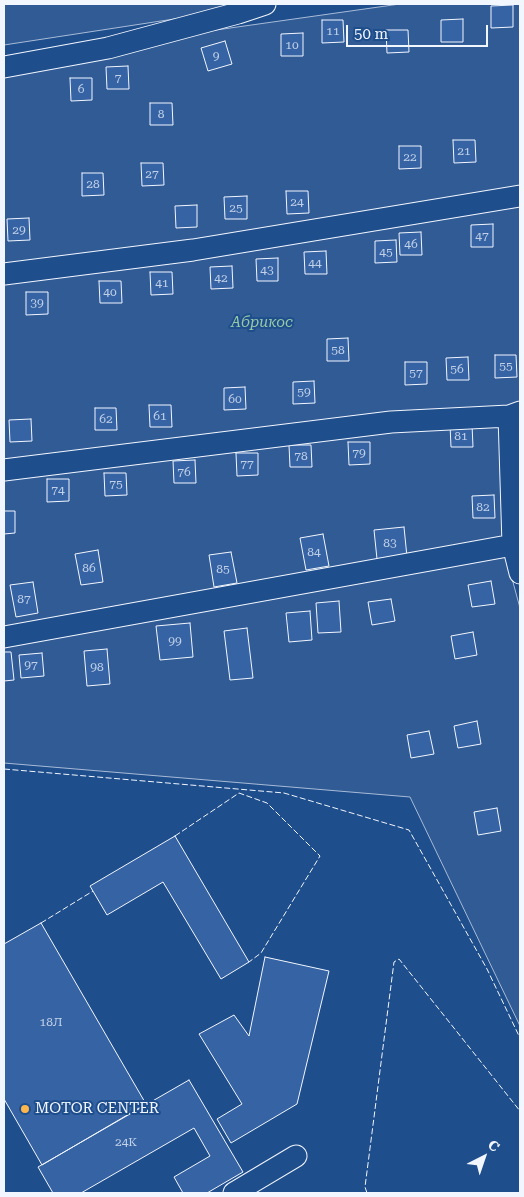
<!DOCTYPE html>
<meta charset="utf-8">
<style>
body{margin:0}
#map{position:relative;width:524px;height:1197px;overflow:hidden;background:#1f4e8c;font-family:"Roboto Serif",serif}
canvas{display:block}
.frame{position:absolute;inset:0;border:5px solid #f2f6ff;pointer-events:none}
.north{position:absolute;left:459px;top:1132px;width:50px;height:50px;-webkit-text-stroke:4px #1f4e8c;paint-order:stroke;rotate:41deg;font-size:14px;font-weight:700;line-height:20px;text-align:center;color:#f2f6ff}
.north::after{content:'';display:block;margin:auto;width:18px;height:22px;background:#f2f6ff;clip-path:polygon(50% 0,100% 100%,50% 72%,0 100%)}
.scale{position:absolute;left:346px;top:25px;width:142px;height:22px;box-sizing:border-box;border:2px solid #f2f6ff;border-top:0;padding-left:6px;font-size:15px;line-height:18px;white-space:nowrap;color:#f2f6ff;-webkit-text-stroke:4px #1f4e8c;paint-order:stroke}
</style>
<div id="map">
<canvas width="524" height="1197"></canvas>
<div class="frame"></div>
<div class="north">С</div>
<div class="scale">50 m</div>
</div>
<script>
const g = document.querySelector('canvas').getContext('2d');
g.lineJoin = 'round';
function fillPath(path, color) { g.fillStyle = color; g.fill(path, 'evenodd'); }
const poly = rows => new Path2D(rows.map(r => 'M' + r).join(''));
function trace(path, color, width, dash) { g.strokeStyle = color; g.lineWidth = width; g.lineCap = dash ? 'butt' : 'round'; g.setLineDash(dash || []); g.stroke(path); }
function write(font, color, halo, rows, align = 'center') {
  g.font = font + ' "Roboto Serif",serif'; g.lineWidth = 4; g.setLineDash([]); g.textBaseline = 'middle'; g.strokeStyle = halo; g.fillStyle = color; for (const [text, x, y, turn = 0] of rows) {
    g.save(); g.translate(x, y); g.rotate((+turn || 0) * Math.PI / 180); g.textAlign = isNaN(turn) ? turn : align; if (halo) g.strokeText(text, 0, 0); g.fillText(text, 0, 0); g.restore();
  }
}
const built = poly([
 [4,4,272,4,4,45,4,4],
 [400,4,520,4,520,410,504,549,520,608,520,1026,410,797,4,763,4,60,400,4]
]);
const building = poly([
 [513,5,513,27,491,28,491,6,513,5],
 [463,19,463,42,441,42,441,20,463,19],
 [322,20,343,20,344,42,322,43,322,20],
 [386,30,408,30,409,52,387,53,386,30],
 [303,33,303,56,281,56,281,34,303,33],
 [225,41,232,64,208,71,201,48,225,41],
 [128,66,129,89,107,89,106,67,128,66],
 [70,78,92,78,92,100,71,101,70,78],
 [150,103,172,103,173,125,150,125,150,103],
 [453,140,475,140,476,162,454,163,453,140],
 [399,146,421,146,421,168,399,169,399,146],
 [141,163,163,163,164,185,142,186,141,163],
 [82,173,103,173,104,195,82,196,82,173],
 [286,191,308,191,309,213,287,214,286,191],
 [247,196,247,219,225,219,224,197,247,196],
 [197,205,197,227,176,228,175,206,197,205],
 [29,218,30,240,8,241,7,219,29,218],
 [493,224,493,247,471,247,471,225,493,224],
 [421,232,422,255,400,255,399,233,421,232],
 [396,240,397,262,375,263,375,241,396,240],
 [326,251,327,274,305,274,304,252,326,251],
 [278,258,278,281,257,281,256,259,278,258],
 [232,266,233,288,211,289,210,267,232,266],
 [150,272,172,272,173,294,151,295,150,272],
 [99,281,121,281,122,303,100,303,99,281],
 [26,292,48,292,48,314,26,315,26,292],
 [348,338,349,361,327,361,327,339,348,338],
 [495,355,516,355,517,377,495,378,495,355],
 [468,357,469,380,447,380,446,358,468,357],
 [405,362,427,362,427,384,405,385,405,362],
 [314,381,315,403,293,404,293,382,314,381],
 [245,387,246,409,224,410,224,388,245,387],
 [149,405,171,405,172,427,150,427,149,405],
 [95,408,116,408,117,430,95,430,95,408],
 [31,419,32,441,10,442,9,420,31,419],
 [472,424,473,447,451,447,450,425,472,424],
 [348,442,370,442,370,464,349,465,348,442],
 [289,445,311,445,312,467,290,467,289,445],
 [236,453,258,453,258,475,237,476,236,453],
 [195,460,196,483,174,483,173,461,195,460],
 [104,473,126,473,127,495,105,496,104,473],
 [47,479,69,479,69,501,47,502,47,479],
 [494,495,495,518,473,518,472,496,494,495],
 [4,511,15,511,15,533,4,534,4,511],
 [404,527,407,557,377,559,374,530,404,527],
 [323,534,329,566,306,570,300,538,323,534],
 [98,550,103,582,81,585,75,554,98,550],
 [231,552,237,583,214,587,209,555,231,552],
 [491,581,495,604,472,607,468,585,491,581],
 [33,582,38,613,16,617,10,585,33,582],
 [391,599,395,621,372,625,368,602,391,599],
 [339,601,341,632,318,633,316,603,339,601],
 [310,611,312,640,289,642,286,613,310,611],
 [190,623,193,657,160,660,156,626,190,623],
 [247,628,253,678,230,680,224,631,247,628],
 [473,632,477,655,455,659,451,636,473,632],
 [107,649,110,684,87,686,84,651,107,649],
 [4,652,11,652,14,680,4,681,4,652],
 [42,653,44,676,21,678,19,655,42,653],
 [477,721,481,744,458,748,454,726,477,721],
 [429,731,434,754,411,758,407,735,429,731],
 [497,808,501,831,478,835,474,812,497,808],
 [175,836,249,962,221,979,163,882,107,915,90,886,175,836],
 [41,923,146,1104,42,1165,4,1099,4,944,41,923],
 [265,957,329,971,297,1104,231,1143,217,1119,242,1104,199,1034,234,1015,249,1036,265,957],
 [189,1080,243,1172,207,1193,183,1193,174,1177,210,1156,194,1128,81,1193,53,1193,38,1167,189,1080]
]);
const minor = poly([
 [4,67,108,48,238,13,265,4],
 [4,274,193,250,520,196],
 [520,412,509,416,513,545,520,573],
 [4,470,391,422,509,416],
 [4,637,513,545],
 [234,1193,296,1156]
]);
const fence = poly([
 [4,769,284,793,409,830,487,969,520,1038],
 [175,836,239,793,267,803,320,856,261,953,249,962],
 [41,923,93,891],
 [367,1193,365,1187,394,962,399,959,520,1111]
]);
const markers = [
 [25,1109,5,"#ffb74d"]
];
const numberNames = [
 ["11",333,31],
 ["10",292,45],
 ["9",216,56],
 ["7",118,78],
 ["6",81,89],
 ["8",161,114],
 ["21",464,151],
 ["22",410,157],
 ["27",152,174],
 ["28",93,184],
 ["24",297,202],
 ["25",236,208],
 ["29",19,230],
 ["47",482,236],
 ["46",411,244],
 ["45",386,252],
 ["44",315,263],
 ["43",267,270],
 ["42",221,278],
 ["41",162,283],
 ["40",110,292],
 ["39",37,303],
 ["58",338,350],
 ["55",506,366],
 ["56",457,369],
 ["57",416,373],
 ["59",304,392],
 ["60",235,399],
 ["61",160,416],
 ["62",106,419],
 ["81",461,436],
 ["79",359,453],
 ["78",301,456],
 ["77",247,464],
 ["76",184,472],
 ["75",116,484],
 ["74",58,490],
 ["82",483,507],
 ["83",390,543],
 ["84",314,552],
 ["86",89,568],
 ["85",223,569],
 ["87",24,599],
 ["99",175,641],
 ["97",31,665],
 ["98",97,667],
 ["18Л",51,1022],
 ["24К",126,1142]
];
const parkNames = [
 ["Абрикос",262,323]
];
const poiNames = [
 ["MOTOR CENTER",35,1109]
];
fillPath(built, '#305b95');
trace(built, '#a8bbd7', 1);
fillPath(building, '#3563a3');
trace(building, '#f2f6ff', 1);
trace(minor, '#f2f6ff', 23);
trace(minor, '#1f4e8c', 21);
trace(fence, '#f2f6ff', 1, [6, 2.5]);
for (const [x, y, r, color] of markers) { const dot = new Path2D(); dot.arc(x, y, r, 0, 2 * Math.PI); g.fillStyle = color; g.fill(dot); trace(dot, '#1f4e8c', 2); }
write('12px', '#c3d1e8', null, numberNames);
write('italic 15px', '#97c8a6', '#1f4e8c', parkNames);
write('15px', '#f2f6ff', '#1f4e8c', poiNames, 'left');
</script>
